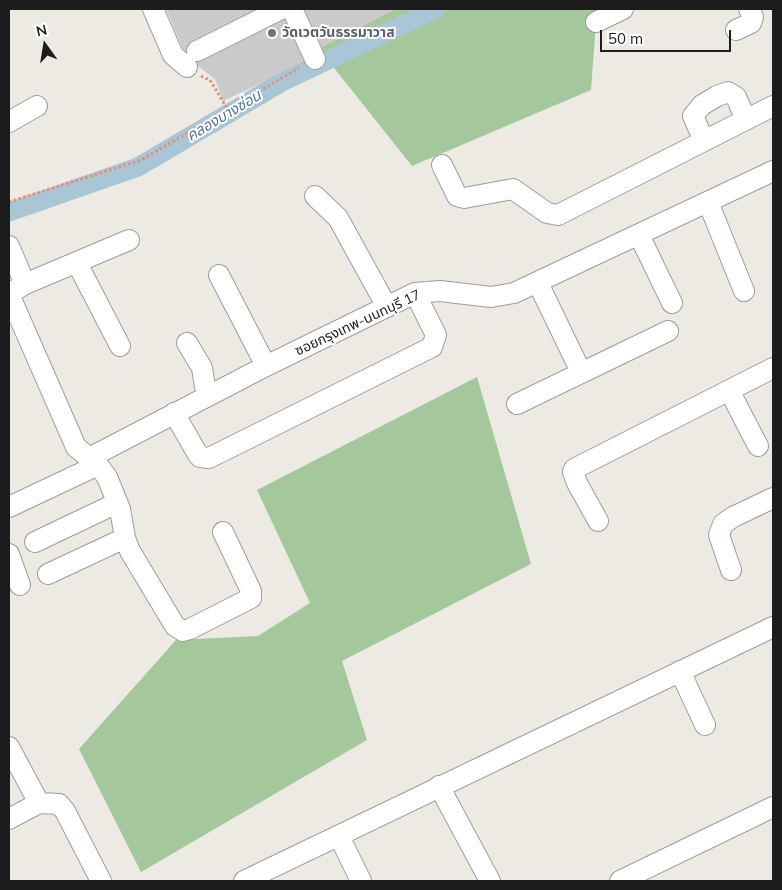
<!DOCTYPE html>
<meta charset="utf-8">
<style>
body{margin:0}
#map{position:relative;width:782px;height:890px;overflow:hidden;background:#eceae3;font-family:Mulish,sans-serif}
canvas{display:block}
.frame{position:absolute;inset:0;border:10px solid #1c1c1c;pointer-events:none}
.north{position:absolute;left:20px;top:20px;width:50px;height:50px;-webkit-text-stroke:4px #fff;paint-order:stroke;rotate:347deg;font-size:14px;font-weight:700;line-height:20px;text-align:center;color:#1c1c1c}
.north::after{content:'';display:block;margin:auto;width:18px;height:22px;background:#1c1c1c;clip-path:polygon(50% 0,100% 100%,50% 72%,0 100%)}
.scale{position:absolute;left:600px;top:30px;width:131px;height:22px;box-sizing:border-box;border:2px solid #1c1c1c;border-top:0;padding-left:6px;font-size:15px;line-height:18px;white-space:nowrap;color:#1c1c1c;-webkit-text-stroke:4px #fff;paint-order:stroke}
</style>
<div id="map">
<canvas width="782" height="890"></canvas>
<div class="frame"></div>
<div class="north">N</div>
<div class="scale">50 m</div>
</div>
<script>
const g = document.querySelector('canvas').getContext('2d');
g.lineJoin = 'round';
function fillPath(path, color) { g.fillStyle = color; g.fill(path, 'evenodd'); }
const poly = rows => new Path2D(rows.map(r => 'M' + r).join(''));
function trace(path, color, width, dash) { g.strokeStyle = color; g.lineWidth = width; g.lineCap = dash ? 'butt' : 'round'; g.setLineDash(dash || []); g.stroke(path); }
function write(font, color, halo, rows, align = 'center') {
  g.font = font + ' Mulish,"Noto Sans Thai",sans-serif'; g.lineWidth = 4; g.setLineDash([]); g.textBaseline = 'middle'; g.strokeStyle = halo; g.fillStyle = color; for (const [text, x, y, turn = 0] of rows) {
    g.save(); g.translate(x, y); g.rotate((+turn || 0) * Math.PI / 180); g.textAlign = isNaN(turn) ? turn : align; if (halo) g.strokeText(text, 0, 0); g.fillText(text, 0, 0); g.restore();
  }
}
const religious = poly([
 [166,9,420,9,223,101,215,79,187,58]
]);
const forest = poly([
 [396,9,620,9,596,22,591,90,412,166,319,49],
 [477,377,531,564,342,661,367,740,141,872,79,749,176,640,258,636,310,603,257,490]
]);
const canal = poly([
 [9,212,138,167,282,82,436,9]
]);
const path = poly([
 [201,76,210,80,228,110],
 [9,202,141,160,299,68]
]);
const minor = poly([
 [153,9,173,55,187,67],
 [292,9,315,59],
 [596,22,623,9],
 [736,30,751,23,753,17,749,9],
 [197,51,281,9],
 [9,122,37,106],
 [704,141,693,116,702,105,717,96,728,92,736,97,746,120],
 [442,165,457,196,464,198,513,189,547,213,558,215,773,106],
 [315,196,338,218,387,307],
 [708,202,744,291],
 [639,235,672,303],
 [9,246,25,284],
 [77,263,120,346],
 [219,275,266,366],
 [538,283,581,372],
 [9,294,76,447,98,465,107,477,120,509,125,538,130,551,175,626,183,631,190,629,251,598,251,591,223,532],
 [9,294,25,284,129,240],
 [187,343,202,368,205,387,210,395],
 [730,392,758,446],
 [517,404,668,331],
 [174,413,197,453,200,457,209,458,432,347,436,335,415,293],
 [89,458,266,366,415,293,440,291,491,297,514,293,773,171],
 [9,507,98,465],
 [598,521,577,483,573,472,574,469,773,368],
 [35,542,117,503],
 [9,554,20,585],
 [731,570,719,535,723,524,733,517,773,498],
 [48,574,125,538],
 [680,671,705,725],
 [9,747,39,803,59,804,65,811,101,881],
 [439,786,490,881],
 [9,819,39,803],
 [339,836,361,881],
 [244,881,773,627],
 [620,881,773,807]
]);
const markers = [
 [272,33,5,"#6b7280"]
];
const worshipNames = [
 ["วัดเวตวันธรรมาวาส",282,33]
];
const streetNames = [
 ["ซอยกรุงเทพ-นนทบุรี 17",358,323,-25]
];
const waterNames = [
 ["คลองบางซ่อน",224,116,-31]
];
fillPath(religious, '#cacaca');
fillPath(forest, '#a4c79c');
trace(canal, '#a8c6d5', 19);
trace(minor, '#9d9d9d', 22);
trace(path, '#e98d76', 3, [2.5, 2.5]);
trace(minor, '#fff', 20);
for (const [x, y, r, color] of markers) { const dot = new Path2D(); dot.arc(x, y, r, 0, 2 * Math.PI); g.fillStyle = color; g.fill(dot); trace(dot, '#fff', 2); }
write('bold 14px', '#5b616d', '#fff', worshipNames, 'left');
write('14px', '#1c1c1c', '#fff', streetNames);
write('italic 15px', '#5473a0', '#fff', waterNames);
</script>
